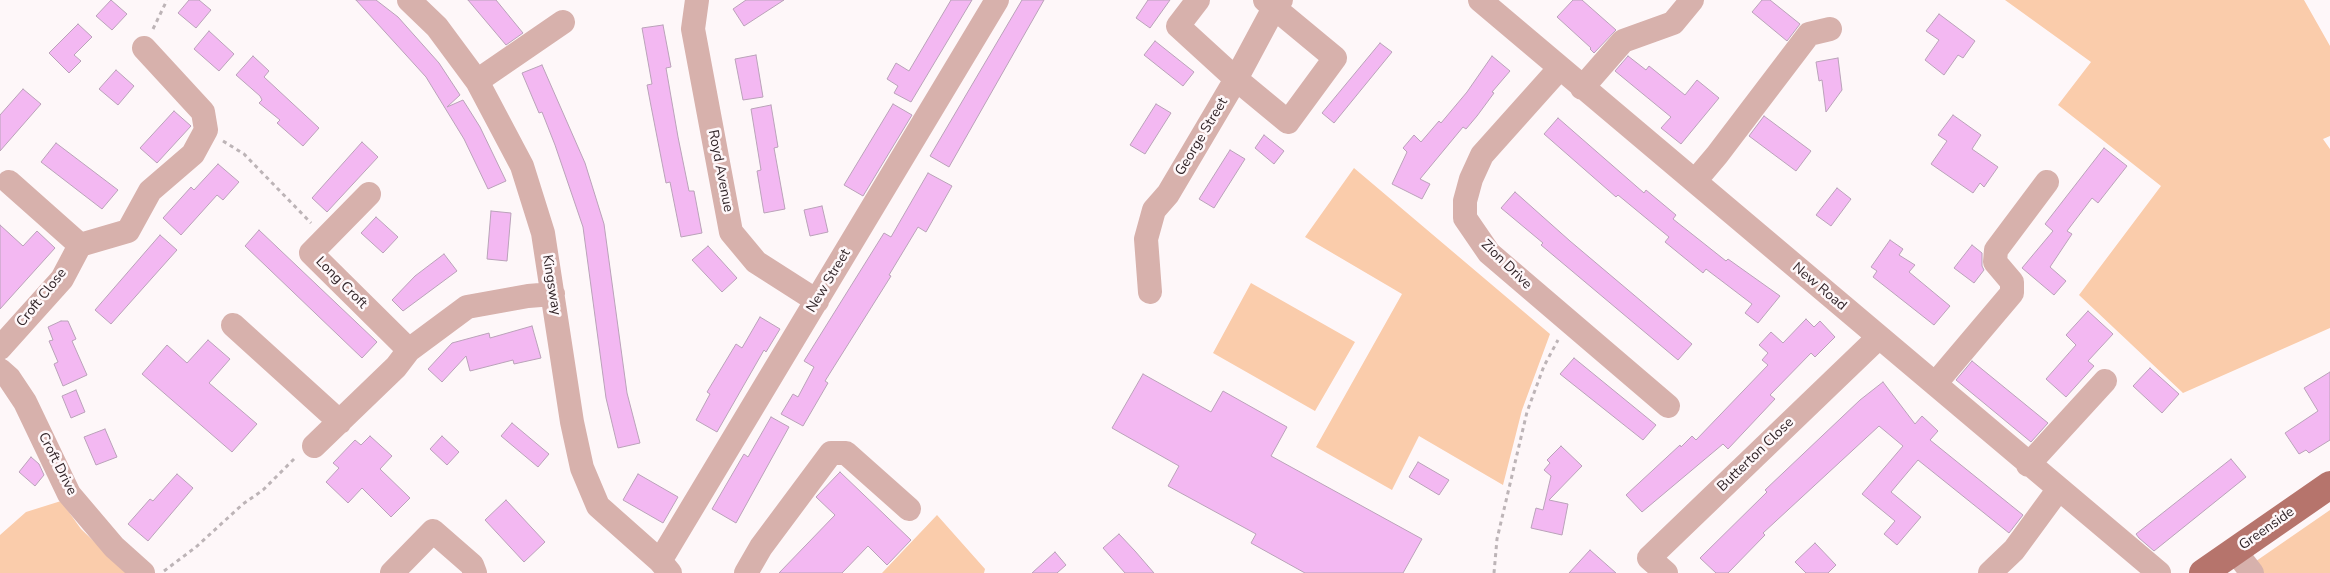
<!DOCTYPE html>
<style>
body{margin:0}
canvas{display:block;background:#fef7f9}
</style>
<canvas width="2330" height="573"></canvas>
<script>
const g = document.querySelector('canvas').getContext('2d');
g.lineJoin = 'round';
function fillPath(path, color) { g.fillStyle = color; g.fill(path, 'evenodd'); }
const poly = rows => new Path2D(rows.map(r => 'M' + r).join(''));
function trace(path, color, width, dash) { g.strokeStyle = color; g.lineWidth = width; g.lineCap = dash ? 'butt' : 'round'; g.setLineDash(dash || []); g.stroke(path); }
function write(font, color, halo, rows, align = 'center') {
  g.font = font + ' "Nunito Sans",sans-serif'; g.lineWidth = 5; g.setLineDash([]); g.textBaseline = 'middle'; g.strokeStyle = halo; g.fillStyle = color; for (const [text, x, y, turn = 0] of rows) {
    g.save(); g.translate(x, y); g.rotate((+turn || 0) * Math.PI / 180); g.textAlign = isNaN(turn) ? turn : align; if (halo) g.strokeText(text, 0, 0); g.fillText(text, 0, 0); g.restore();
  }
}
const green = poly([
 [2005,0,2304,0,2330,46,2330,136,2323,139,2330,149,2330,328,2183,393,2079,295,2161,186,2058,105,2091,62],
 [1354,168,1550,334,1522,410,1503,485,1419,436,1392,490,1316,447,1402,294,1305,237],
 [1251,283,1355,342,1315,411,1213,353],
 [61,501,81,529,127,573,0,573,0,535,26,512],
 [2330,510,2330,573,2250,573,2246,568],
 [937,515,985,569,984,573,882,573]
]);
const building = poly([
 [111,0,127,14,112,30,96,16,111,0],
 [189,0,199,0,211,10,196,28,178,13,189,0],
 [356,0,376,0,398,17,439,63,460,95,447,107,463,100,480,127,506,181,488,189,464,139,426,77,356,0],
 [468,0,496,0,523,33,506,45,468,0],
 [746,0,784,0,744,26,733,9,746,0],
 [951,0,972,0,911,102,894,93,898,86,887,79,896,63,909,71,951,0],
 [1022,0,1044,0,949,167,930,156,1022,0],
 [1148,0,1170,0,1150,28,1136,18,1148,0],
 [1573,0,1582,0,1616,30,1594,53,1590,49,1591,48,1557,17,1573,0],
 [1762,0,1770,0,1800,24,1787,41,1752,12,1762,0],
 [1939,14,1975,41,1963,58,1958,55,1944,75,1925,60,1939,40,1926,31,1939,14],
 [78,24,92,37,74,55,81,61,69,73,49,53,78,24],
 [663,25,671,67,666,68,678,137,689,191,694,191,702,233,681,237,670,182,666,183,651,106,647,85,652,84,642,28,663,25],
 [209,31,234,54,219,71,194,49,209,31],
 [1155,41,1194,72,1183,86,1144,55,1155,41],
 [1380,43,1392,52,1334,123,1322,113,1380,43],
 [756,55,763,97,743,100,735,59,756,55],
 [253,56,269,71,264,77,319,128,303,146,277,123,280,120,259,103,262,100,260,96,236,75,253,56],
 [1492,56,1510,71,1492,92,1494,93,1477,116,1466,129,1463,127,1420,179,1430,184,1422,199,1392,184,1407,152,1403,148,1414,135,1421,142,1439,121,1441,123,1467,92,1492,56],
 [1628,56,1646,70,1649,66,1685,95,1697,80,1719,98,1681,144,1661,128,1671,117,1615,71,1628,56],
 [1838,58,1842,90,1826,112,1822,80,1819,81,1816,62,1838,58],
 [542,65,585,163,604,224,627,393,640,443,618,448,606,398,583,227,555,145,542,112,539,113,522,73,542,65],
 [116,70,134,86,118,105,99,89,116,70],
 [23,89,41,104,0,151,0,115,23,89],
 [893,104,912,115,863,196,844,185,893,104],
 [1156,104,1171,113,1145,154,1130,145,1156,104],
 [771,105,778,147,774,148,785,209,764,213,757,171,761,170,751,109,771,105],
 [174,111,191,126,157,163,140,148,174,111],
 [1953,115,1981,135,1972,149,1998,167,1984,187,1980,183,1973,193,1931,164,1947,141,1938,135,1953,115],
 [1764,116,1811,151,1796,171,1749,136,1764,116],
 [1558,118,1644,193,1646,190,1676,215,1673,219,1726,261,1728,259,1780,296,1758,323,1745,313,1752,304,1706,269,1703,273,1665,242,1669,237,1618,195,1616,197,1544,134,1558,118],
 [1264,135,1284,151,1274,164,1255,148,1264,135],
 [362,142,378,157,327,212,312,198,362,142],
 [56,143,118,190,102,209,41,162,56,143],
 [2104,148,2127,166,2098,203,2092,198,2067,231,2072,234,2050,267,2066,281,2054,295,2022,268,2053,231,2045,224,2104,148],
 [1230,150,1245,159,1214,208,1199,199,1230,150],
 [218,164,239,182,223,200,217,195,181,235,163,218,191,187,194,190,218,164],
 [928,173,952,186,926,232,918,227,889,275,891,276,825,381,828,383,803,426,781,414,793,394,798,397,814,367,804,361,884,233,891,237,928,173],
 [1837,188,1851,199,1831,226,1816,215,1837,188],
 [1515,192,1570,241,1692,344,1678,360,1541,245,1543,243,1501,208,1515,192],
 [822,206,828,232,810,236,804,210,822,206],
 [491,211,511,213,507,261,487,259,491,211],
 [376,217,398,237,383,253,361,233,376,217],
 [0,225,23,246,37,231,55,248,0,309,0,225],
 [259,230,377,342,362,358,245,246,259,230],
 [160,235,177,250,111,324,95,310,160,235],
 [1890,240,1903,249,1899,255,1915,265,1909,272,1950,306,1934,325,1873,277,1877,271,1871,267,1890,240],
 [1972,245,1982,253,1982,266,1984,270,1974,283,1954,268,1972,245],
 [708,246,737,278,722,292,692,260,708,246],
 [444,254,457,271,403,311,392,300,415,276,444,254],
 [2088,311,2113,334,2088,361,2094,366,2066,397,2046,379,2076,345,2066,335,2088,311],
 [760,317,780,329,766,352,764,350,717,432,696,420,710,394,707,392,736,344,742,348,760,317],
 [1806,319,1814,327,1820,321,1835,337,1815,357,1811,353,1770,395,1775,399,1728,449,1723,444,1642,512,1626,495,1680,445,1681,447,1692,436,1696,440,1768,365,1762,360,1768,353,1759,345,1771,332,1783,343,1806,319],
 [61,321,68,321,76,339,72,341,87,375,63,386,54,364,58,362,49,341,53,340,48,327,61,321],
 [532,326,541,358,514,364,513,360,470,371,466,356,442,382,428,369,452,343,489,333,490,338,532,326],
 [208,340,230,359,209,383,257,424,232,452,142,374,167,345,187,363,208,340],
 [1574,358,1656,425,1643,440,1560,374,1574,358],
 [1972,361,2048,423,2031,442,1956,380,1972,361],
 [2150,368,2179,394,2162,413,2133,386,2150,368],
 [2330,372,2330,440,2309,453,2306,450,2299,454,2285,433,2318,411,2304,388,2330,372],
 [1143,374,1211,412,1223,391,1287,427,1271,456,1422,539,1403,573,1305,573,1251,543,1256,534,1168,486,1179,466,1112,428,1143,374],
 [1883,382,1915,424,1922,416,1938,431,1930,440,2023,515,2009,533,1918,460,1891,492,1921,517,1897,545,1884,534,1895,521,1862,494,1903,446,1879,426,1763,533,1765,535,1728,573,1716,573,1700,558,1767,492,1765,490,1860,400,1883,382],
 [76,390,85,412,71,418,62,396,76,390],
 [771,417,789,427,736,523,712,509,744,454,748,457,771,417],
 [512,423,549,454,538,467,501,436,512,423],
 [105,429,117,457,96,465,84,437,105,429],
 [370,436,392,456,380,469,410,498,391,517,362,488,348,503,326,482,339,468,333,463,355,440,361,445,370,436],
 [442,436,459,452,447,465,430,449,442,436],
 [1561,446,1582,466,1549,500,1568,504,1562,535,1531,528,1536,508,1543,510,1551,476,1544,470,1550,463,1547,460,1561,446],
 [31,457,39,464,44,475,35,486,19,472,31,457],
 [2231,459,2246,477,2154,551,2139,538,2136,534,2231,459],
 [1418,462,1449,480,1439,495,1409,477,1418,462],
 [840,472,911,540,887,565,868,546,842,573,779,573,835,515,816,497,840,472],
 [177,474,193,488,148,541,128,524,150,499,153,501,177,474],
 [638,474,678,497,663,523,623,500,638,474],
 [506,500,545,542,524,562,485,520,506,500],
 [1119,534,1135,551,1154,573,1125,573,1103,548,1119,534],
 [1815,543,1836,565,1828,573,1806,573,1795,562,1815,543],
 [1590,550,1616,573,1569,573,1590,550],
 [1055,552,1066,565,1057,573,1032,573,1055,552]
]);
const path = poly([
 [153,29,167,0],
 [223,141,244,154,311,223],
 [164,571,196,547,243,504,263,490,295,458],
 [1494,573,1497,539,1527,412,1544,366,1558,340]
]);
const minor = poly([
 [409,0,437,27,477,81,522,166,543,233,572,422,582,468,598,506,660,561,670,573],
 [697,0,693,29,731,232,756,262,817,301],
 [1198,0,1178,26,1236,79,1288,122,1335,58,1265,0],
 [1480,0,2159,573],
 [1559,69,1482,155,1471,179,1465,201,1465,218,1489,253,1668,406],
 [477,81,563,22],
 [1582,88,1623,41,1673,23,1692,0],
 [1695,181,1717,155,1809,34,1830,29],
 [9,182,80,245],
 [369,194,311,253,409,350],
 [1150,292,1146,239,1154,210,1168,194,1236,79,1274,8,1281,0],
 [233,325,340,422],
 [0,348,62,279,80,245,128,231,150,191,193,154,206,130,203,112,144,48],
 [0,370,9,378,25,402,69,494,114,547,143,573],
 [1935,384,2012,293,2012,282,1995,262,1996,250,2047,182],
 [314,446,396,367,409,350,467,307,528,296,553,294],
 [2028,465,2105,381],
 [2235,551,2252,573],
 [660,561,997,0],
 [392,573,433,531,472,565,475,573],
 [746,573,761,547,831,453,846,453,909,509],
 [1666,573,1649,558,1879,337],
 [1990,573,2014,550,2058,490]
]);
const major = poly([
 [2203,573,2330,485]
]);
const streetNames = [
 ["George Street",1202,137,-59],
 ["Royd Avenue",720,171,79],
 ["Zion Drive",1506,265,44],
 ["New Street",829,281,-59],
 ["Long Croft",341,283,45],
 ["Kingsway",551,285,81],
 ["New Road",1819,287,40],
 ["Croft Close",42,298,-51],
 ["Butterton Close",1756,455,-44],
 ["Croft Drive",57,464,63],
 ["Greenside",2267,529,-35]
];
fillPath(green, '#faccab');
fillPath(building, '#f3b8f2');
trace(building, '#baa2b9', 1);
trace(path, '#bdb4b7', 3, [4, 4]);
trace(minor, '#d7b1ac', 24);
trace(major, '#b6746c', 28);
write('14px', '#312428', '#fef7f9', streetNames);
</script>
